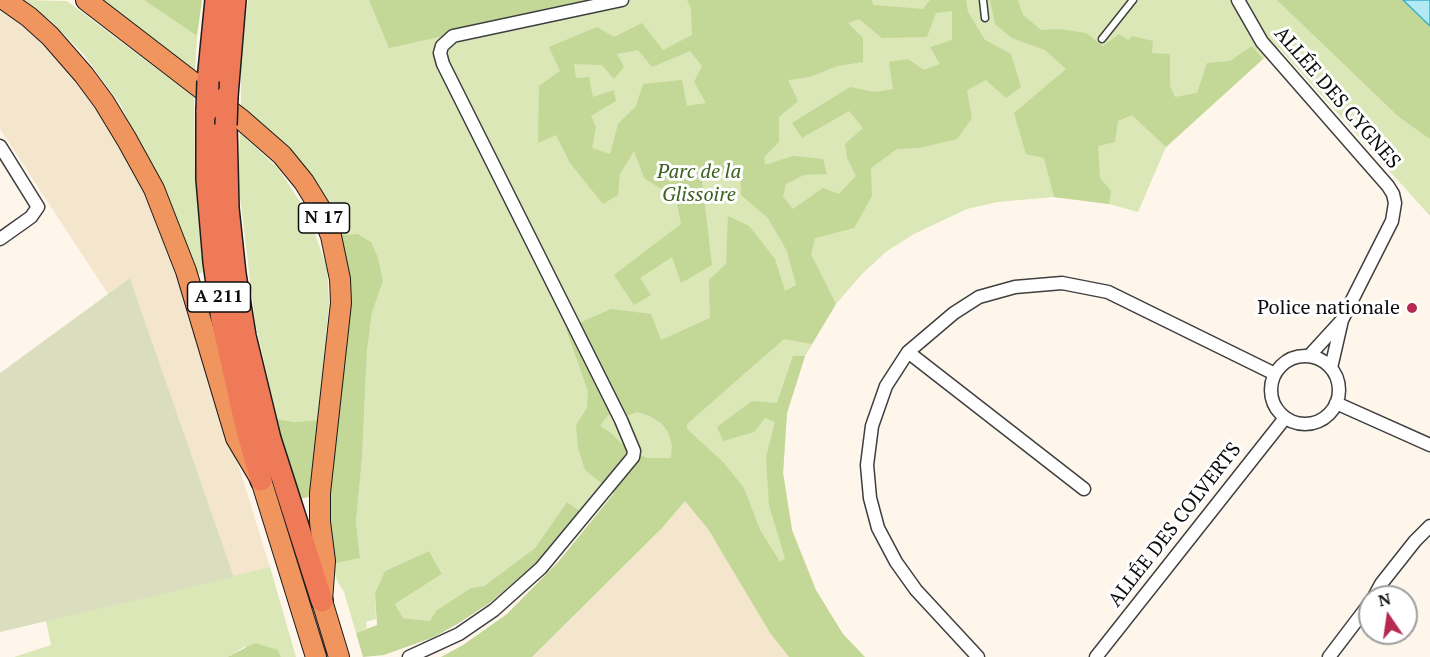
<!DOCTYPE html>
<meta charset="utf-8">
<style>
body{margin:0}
#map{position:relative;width:1430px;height:657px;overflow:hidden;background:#fef6eb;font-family:"PT Serif",serif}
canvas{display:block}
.north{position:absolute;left:1358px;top:585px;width:60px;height:60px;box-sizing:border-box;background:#fff;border:2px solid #9e9e9e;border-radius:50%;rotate:347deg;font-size:16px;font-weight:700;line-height:24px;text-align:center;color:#0c0c0c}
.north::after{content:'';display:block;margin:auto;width:21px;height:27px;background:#b62951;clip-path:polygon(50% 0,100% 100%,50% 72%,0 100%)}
</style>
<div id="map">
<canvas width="1430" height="657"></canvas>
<div class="north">N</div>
</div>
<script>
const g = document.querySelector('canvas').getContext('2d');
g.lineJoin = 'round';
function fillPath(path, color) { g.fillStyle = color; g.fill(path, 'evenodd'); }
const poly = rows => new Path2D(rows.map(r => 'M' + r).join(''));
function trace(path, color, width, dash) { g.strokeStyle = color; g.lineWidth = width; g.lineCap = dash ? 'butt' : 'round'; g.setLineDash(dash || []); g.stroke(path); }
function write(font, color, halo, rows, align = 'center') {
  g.font = font + ' "PT Serif",serif'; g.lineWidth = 6; g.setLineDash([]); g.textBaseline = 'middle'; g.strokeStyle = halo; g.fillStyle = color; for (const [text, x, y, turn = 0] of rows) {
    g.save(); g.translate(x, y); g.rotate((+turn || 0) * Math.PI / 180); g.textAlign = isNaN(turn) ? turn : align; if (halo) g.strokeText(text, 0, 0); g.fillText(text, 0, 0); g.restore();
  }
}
const farmland = poly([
 [0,8,29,31,65,68,97,109,140,184,164,237,188,302,270,567,234,577,130,278,108,294,0,129],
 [685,501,708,529,770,633,789,657,532,657,661,529]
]);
const green = poly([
 [22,0,67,1,194,97,195,172,203,272,198,274,170,204,120,104,84,55,52,22],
 [93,0,144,0,197,36,195,74],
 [248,0,1430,0,1430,216,1279,48,1263,59,1166,147,1138,212,1109,204,1054,197,998,202,967,209,914,234,887,251,861,275,836,304,805,356,787,413,783,473,792,530,785,558,780,562,708,529,685,501,661,529,603,484,580,511,567,502,535,548,484,586,471,588,430,621,403,618,395,604,442,574,429,551,385,571,375,593,376,619,366,622,367,628,356,633,344,592,337,581,333,564,360,558,356,522,362,459,367,351,372,313,383,281,371,242,358,234,336,235,241,109,241,60],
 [240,133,278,168,308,214,327,268,329,304,318,420,295,422,277,419,255,321,238,180],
 [270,567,296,657,281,657,278,650,244,647,227,657,14,657,51,645,46,621]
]);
const forest = poly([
 [144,0,202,0,197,36],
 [369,0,606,0,389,48],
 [687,0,872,0,873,5,923,9,930,0,966,0,968,12,985,40,1011,54,1021,87,1006,98,986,80,967,90,972,118,957,139,919,148,897,149,871,168,872,196,854,228,815,238,811,254,836,304,812,344,784,339,687,424,687,429,723,462,744,488,760,530,780,562,785,558,769,505,766,457,775,422,765,418,754,432,723,441,717,427,752,401,777,403,793,356,805,356,787,413,783,473,792,530,816,590,843,634,865,657,789,657,770,633,708,529,685,501,661,529,532,657,441,657,463,645,507,614,559,561,614,493,585,470,578,448,576,425,587,408,588,391,566,329,611,309,651,314,661,340,710,318,709,280,726,264,728,216,749,226,775,259,785,291,796,285,787,251,768,218,741,195,740,166,702,182,712,265,681,283,672,257,640,278,651,295,634,305,614,275,681,224,676,198,644,178,634,151,620,174,618,195,603,204,570,163,556,135,538,143,539,86,560,71,549,47,597,27,614,37,642,23,663,50,692,35,691,9],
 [952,11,952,40,930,47,940,64,924,70,908,59,889,62,893,89,875,92,850,87,792,123,802,138,849,111,863,128,845,144,847,158,856,176,839,194,823,188,793,209,783,197,786,184,804,175,827,174,823,159,793,156,765,165,764,157,779,142,779,117,798,101,788,80,810,77,837,66,863,62,863,38,848,23,859,19,882,38,927,37,936,13],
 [638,50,652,67,690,51,702,66,694,82,706,103,687,106,682,80,643,84,636,106,618,124,610,154,592,148,596,127,591,116,616,101,614,90,593,97,589,77,576,78,574,64,602,65,614,79,624,67,617,54],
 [637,412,650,416,662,424,668,432,672,445,671,458,647,458,627,449,611,433,600,426,608,415,624,417],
 [990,0,1018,0,1023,15,1041,30,1059,29,1086,33,1103,46,1119,34,1128,40,1132,36,1153,41,1152,53,1170,54,1170,86,1175,97,1197,93,1207,63,1230,61,1252,46,1263,59,1166,147,1132,115,1118,121,1115,142,1098,146,1100,178,1111,191,1109,204,1054,197,1044,158,1026,154,1014,113,1066,69,1045,50,1012,38,995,24],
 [1277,0,1403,0,1430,26,1430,139,1399,117],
 [358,234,371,242,378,258,383,281,372,313,367,351,362,459,356,522,360,558,333,564,329,533,327,493,336,235],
 [277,419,295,422,318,420,311,496,301,499,289,467],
 [567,502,580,511,535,564,491,602,459,623,434,637,384,655,363,657,356,633,377,625,375,593,385,571,429,551,442,574,395,604,403,618,430,621,436,611,471,588,484,586,535,548],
 [255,643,278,650,281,657,227,657]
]);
const cemetery = poly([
 [130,278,234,577,0,632,0,373]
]);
const water = poly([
 [1403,0,1430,0,1430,26,1403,0]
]);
const service = poly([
 [983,0,985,18],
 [1102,39,1133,0]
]);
const minor = poly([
 [1238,0,1262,42,1388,186,1393,194,1395,203,1392,221,1342,320],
 [0,146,38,207,31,217,0,239],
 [908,352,1084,489],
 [1309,356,1342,320,1331,368],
 '1271 390a34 34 0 1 1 68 0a34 34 0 1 1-68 0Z',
 [1336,403,1430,445],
 [1374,597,1381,584,1415,541,1430,526],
 [409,657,459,634,494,610,541,568,633,457,634,451,621,420,443,64,440,53,442,46,453,36,622,0],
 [978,657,916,590,896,562,878,528,870,498,867,465,872,426,886,386,908,352,954,313,979,297,1015,287,1062,283,1108,292,1275,374],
 [1096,657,1285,418],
 [1329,657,1370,603]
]);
const trunk = poly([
 [5,0,29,17,50,36,84,75,104,102,127,140,154,189,186,271,236,438,261,480,316,657],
 [86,0,242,120,282,155,304,182,320,208,331,236,340,279,341,303,320,493,320,522,325,561,322,601,339,657]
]);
const motorway = poly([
 [208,81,216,0],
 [227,96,235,0],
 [207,111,207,179,214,262,222,320,246,427,261,480],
 [226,125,228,208,235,274,245,336,270,439,322,601]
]);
const motorwayBridge = poly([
 [207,111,208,81],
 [226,125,227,96]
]);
const markers = [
 [1412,308,6,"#b62951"]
];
const shields = [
 [324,218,51],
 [219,297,63]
];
const shieldNames = [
 ["N 17",324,218],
 ["A 211",219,297]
];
const streetNames = [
 ["ALLÉE DES CYGNES",1337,98,49],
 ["ALLÉE DES COLVERTS",1175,525,-52]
];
const parkNames = [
 ["Parc de la",699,172],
 ["Glissoire",699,195]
];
const poiNames = [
 ["Police nationale",1400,308]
];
fillPath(farmland, '#f3e6cc');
fillPath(green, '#dbe7b6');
fillPath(forest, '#c3d796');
fillPath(cemetery, '#dbdebe');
fillPath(water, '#b2eaf4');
trace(water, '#3bb1c8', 1.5);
trace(service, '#3f3f3f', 9);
trace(minor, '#3f3f3f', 15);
trace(trunk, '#1d1d1d', 22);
trace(motorway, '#1d1d1d', 24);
trace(service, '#fff', 6);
trace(minor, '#fff', 12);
trace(trunk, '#f1955f', 20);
trace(motorway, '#ef7a58', 21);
trace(motorwayBridge, '#1d1d1d', 24, []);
trace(motorwayBridge, '#ef7a58', 21);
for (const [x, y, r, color] of markers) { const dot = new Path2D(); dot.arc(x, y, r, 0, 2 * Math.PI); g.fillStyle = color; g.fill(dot); trace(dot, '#fff', 2); }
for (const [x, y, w] of shields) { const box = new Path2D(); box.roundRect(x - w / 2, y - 15, w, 30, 4.5); g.fillStyle = '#fff'; g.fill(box); trace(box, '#0c0c0c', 1.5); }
write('bold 18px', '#0c0c0c', null, shieldNames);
write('20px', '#0c0c0c', '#fff', streetNames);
write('italic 20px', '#3c601f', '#fff', parkNames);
write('20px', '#0c0c0c', '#fff', poiNames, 'right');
</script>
